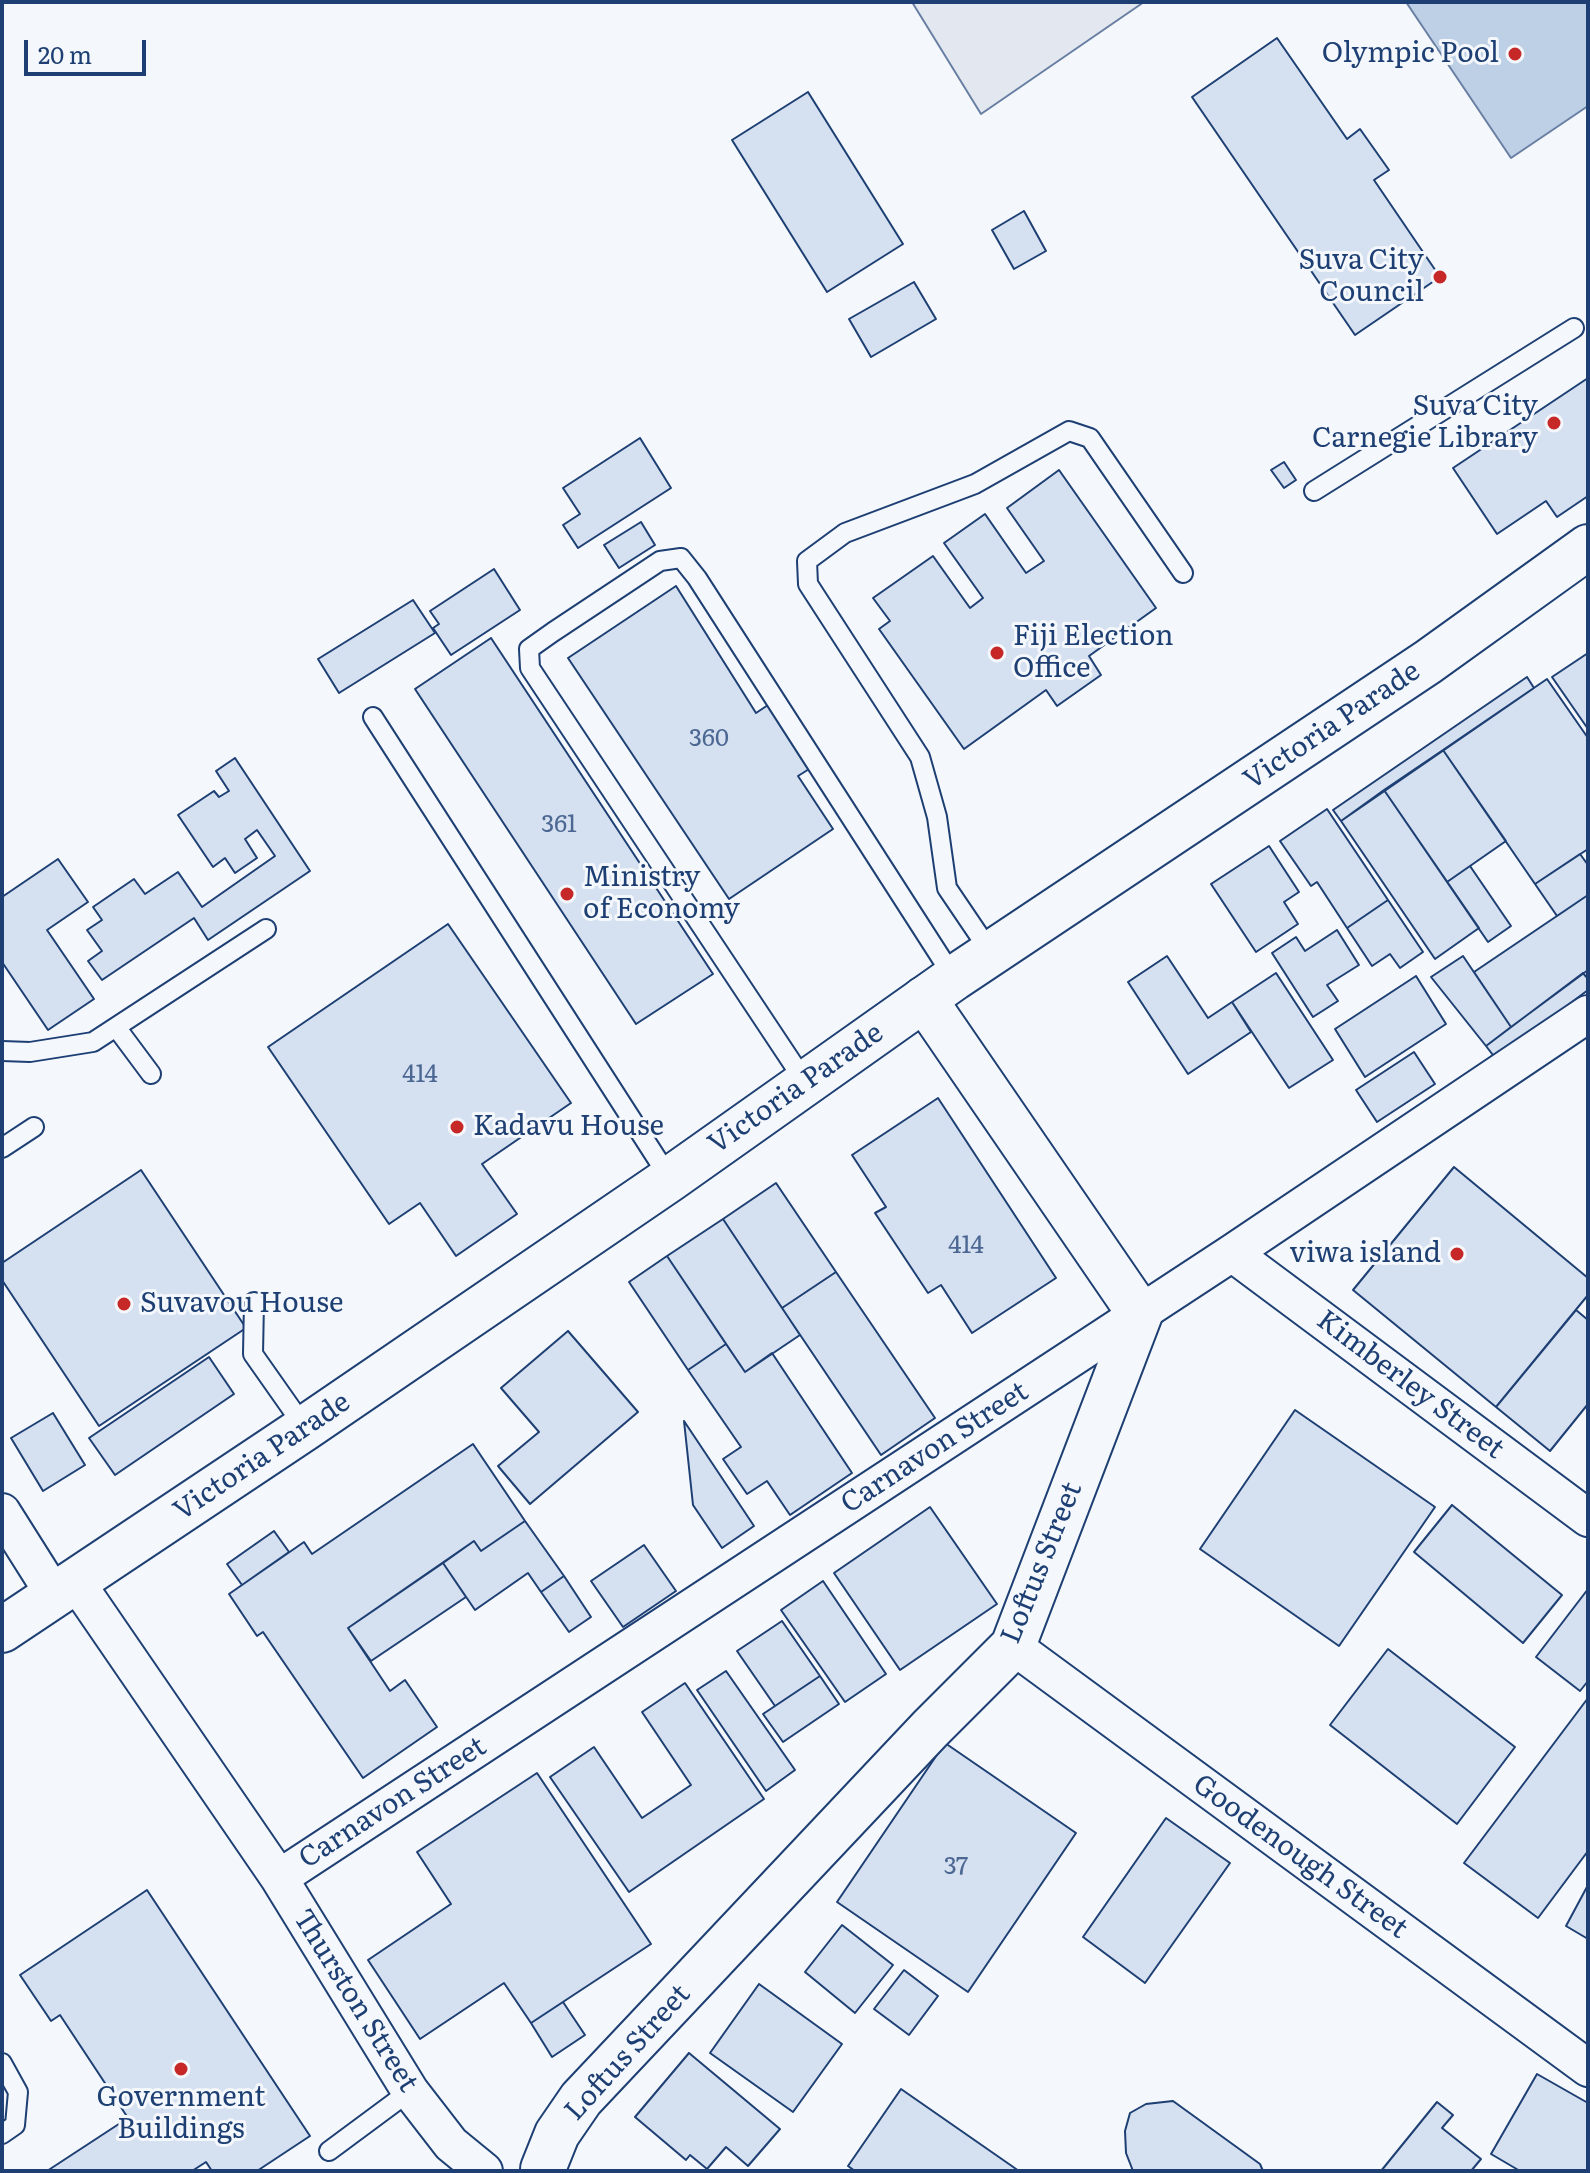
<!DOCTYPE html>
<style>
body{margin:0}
#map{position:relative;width:1590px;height:2173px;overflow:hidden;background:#f4f7fb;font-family:Literata,serif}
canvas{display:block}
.frame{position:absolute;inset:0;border:4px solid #1d3f73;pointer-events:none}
.scale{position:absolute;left:24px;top:40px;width:122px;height:36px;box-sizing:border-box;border:4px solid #1d3f73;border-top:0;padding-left:10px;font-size:24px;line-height:28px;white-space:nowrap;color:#1d3f73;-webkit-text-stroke:6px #f4f7fb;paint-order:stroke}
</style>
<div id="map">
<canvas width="1590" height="2173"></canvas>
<div class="frame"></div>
<div class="scale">20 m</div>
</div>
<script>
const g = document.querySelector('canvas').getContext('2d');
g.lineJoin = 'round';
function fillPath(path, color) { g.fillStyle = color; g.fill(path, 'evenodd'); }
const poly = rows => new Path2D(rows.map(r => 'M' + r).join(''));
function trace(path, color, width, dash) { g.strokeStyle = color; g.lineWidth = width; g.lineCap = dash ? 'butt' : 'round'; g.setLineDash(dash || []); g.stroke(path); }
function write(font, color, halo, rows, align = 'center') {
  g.font = font + ' Literata,serif'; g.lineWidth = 6; g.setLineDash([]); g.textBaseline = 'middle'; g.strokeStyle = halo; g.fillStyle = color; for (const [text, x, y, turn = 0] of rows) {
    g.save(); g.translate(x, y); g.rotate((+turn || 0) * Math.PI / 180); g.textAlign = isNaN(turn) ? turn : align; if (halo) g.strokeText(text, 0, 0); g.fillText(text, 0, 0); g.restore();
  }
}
const parking = poly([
 [912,2,1144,2,981,114,912,2]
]);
const water = poly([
 [1406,2,1588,2,1588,106,1511,158,1406,2]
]);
const building = poly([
 [1277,38,1347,139,1360,129,1389,170,1374,180,1440,277,1355,335,1192,97,1277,38],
 [808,92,903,244,827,292,732,140,808,92],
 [1024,211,1046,251,1014,269,992,230,1024,211],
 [914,282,936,319,871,357,849,319,914,282],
 [1588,378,1588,496,1557,517,1546,501,1497,534,1453,468,1588,378],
 [640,438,671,488,578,548,563,525,580,514,563,488,640,438],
 [1284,462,1296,480,1284,488,1271,470,1284,462],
 [1059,470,1156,608,1089,656,1101,675,1057,706,1046,690,964,749,879,629,890,621,873,598,933,556,970,608,983,598,944,543,985,514,1026,573,1044,561,1007,508,1059,470],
 [641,522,655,545,619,568,604,545,641,522],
 [494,569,520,610,451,655,433,628,439,624,430,611,494,569],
 [676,586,756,713,771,703,814,766,798,776,833,829,729,899,568,658,676,586],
 [413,600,435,633,339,693,318,659,413,600],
 [491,638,713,974,636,1024,415,689,491,638],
 [1588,653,1588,729,1552,677,1588,653],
 [1527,677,1534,688,1341,821,1333,810,1527,677],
 [1547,679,1588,738,1588,849,1535,884,1443,750,1547,679],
 [1443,750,1506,841,1447,882,1384,790,1443,750],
 [235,758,310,871,208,940,194,918,102,980,88,961,102,951,87,930,102,920,93,907,134,879,145,894,178,872,202,907,275,856,257,830,245,839,257,858,235,873,225,858,213,867,178,815,214,791,219,797,229,791,216,771,235,758],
 [1384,790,1479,928,1435,959,1341,821,1384,790],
 [1327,809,1388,900,1347,928,1317,882,1311,886,1280,841,1327,809],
 [1269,846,1299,892,1284,902,1298,924,1256,952,1211,884,1269,846],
 [1580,854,1588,865,1588,895,1557,916,1535,884,1580,854],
 [58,859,88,902,47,930,94,999,48,1030,2,962,2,897,58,859],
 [1470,866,1511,926,1488,942,1447,882,1470,866],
 [1588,895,1588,970,1511,1027,1474,972,1588,895],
 [1388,900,1423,952,1400,968,1390,954,1372,966,1347,928,1388,900],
 [448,924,571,1103,482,1164,517,1214,456,1256,420,1203,389,1224,268,1047,448,924],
 [1337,930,1359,965,1327,985,1338,1001,1313,1017,1272,953,1296,937,1305,951,1337,930],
 [1167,956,1208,1018,1232,1002,1251,1032,1188,1074,1128,982,1167,956],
 [1463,956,1511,1027,1486,1046,1431,977,1463,956],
 [1276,973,1333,1060,1289,1088,1232,1002,1276,973],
 [1583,973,1588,979,1588,990,1496,1059,1486,1046,1583,973],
 [1416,976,1446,1024,1365,1077,1335,1029,1416,976],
 [1414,1052,1435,1084,1377,1122,1356,1090,1414,1052],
 [938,1098,1056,1278,972,1333,941,1285,928,1293,875,1213,886,1207,852,1155,938,1098],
 [1454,1167,1588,1278,1588,1295,1496,1407,1353,1290,1454,1167],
 [141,1170,246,1328,99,1426,2,1280,2,1263,141,1170],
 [776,1183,836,1272,782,1308,723,1219,776,1183],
 [723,1219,800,1335,745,1372,667,1256,723,1219],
 [667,1256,726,1344,688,1370,629,1282,667,1256],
 [836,1272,935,1418,881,1455,782,1308,836,1272],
 [1576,1310,1588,1320,1588,1404,1550,1451,1496,1407,1576,1310],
 [568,1331,638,1412,530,1504,498,1466,539,1432,501,1388,568,1331],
 [726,1344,745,1372,772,1353,852,1473,790,1515,767,1481,747,1494,723,1459,741,1447,688,1370,726,1344],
 [209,1357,234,1394,115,1475,89,1438,209,1357],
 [1295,1410,1435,1507,1339,1646,1200,1549,1295,1410],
 [53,1413,85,1465,43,1491,11,1438,53,1413],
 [684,1421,754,1526,722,1548,693,1505,684,1421],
 [473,1444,525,1521,481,1551,474,1541,348,1628,390,1691,405,1680,437,1727,363,1778,263,1632,257,1636,229,1594,304,1542,312,1554,473,1444],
 [1452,1505,1562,1595,1523,1643,1414,1552,1452,1505],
 [930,1507,997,1604,900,1670,834,1573,930,1507],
 [525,1521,564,1576,541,1592,528,1573,475,1610,443,1563,474,1541,481,1551,525,1521],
 [274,1531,289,1552,242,1585,227,1564,274,1531],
 [644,1545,676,1591,623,1627,591,1581,644,1545],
 [443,1563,466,1597,371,1661,348,1628,443,1563],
 [564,1576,591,1617,569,1632,541,1592,564,1576],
 [823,1581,886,1674,845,1702,781,1610,823,1581],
 [1588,1589,1588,1681,1580,1691,1536,1657,1588,1589],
 [782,1621,820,1676,775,1706,737,1651,782,1621],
 [1388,1649,1515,1747,1457,1824,1330,1725,1388,1649],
 [726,1671,795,1770,766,1791,697,1690,726,1671],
 [820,1676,839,1704,783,1742,763,1714,820,1676],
 [685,1683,764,1799,629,1892,550,1777,594,1747,642,1818,691,1785,642,1712,685,1683],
 [1588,1698,1588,1851,1538,1918,1464,1863,1588,1698],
 [945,1743,1076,1833,968,1992,837,1902,945,1743],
 [537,1773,651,1944,531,2023,504,1983,420,2039,368,1960,451,1904,417,1852,537,1773],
 [1166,1818,1230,1863,1145,1983,1083,1937,1166,1818],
 [1588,1885,1588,1939,1566,1926,1588,1885],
 [147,1890,310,2136,257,2171,212,2171,206,2162,192,2171,47,2171,128,2118,60,2015,51,2021,20,1975,147,1890],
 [842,1925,893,1965,855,2013,805,1972,842,1925],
 [904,1970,938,1996,909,2035,874,2009,904,1970],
 [759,1984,842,2044,793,2112,710,2053,759,1984],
 [563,2002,585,2035,552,2057,531,2023,563,2002],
 [689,2053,780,2129,748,2166,726,2147,707,2169,690,2155,686,2160,635,2117,689,2053],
 [1537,2074,1588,2103,1588,2171,1520,2171,1491,2154,1537,2074],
 [901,2089,1019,2171,855,2171,848,2166,901,2089],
 [1173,2101,1260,2164,1263,2171,1133,2171,1126,2153,1125,2131,1130,2113,1146,2104,1173,2101],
 [1437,2102,1453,2115,1442,2128,1481,2159,1471,2171,1381,2171,1437,2102]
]);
const service = poly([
 [1314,491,1574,328],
 [373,717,670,1179],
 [991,953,947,888,937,817,920,757,808,584,807,561,845,533,975,484,1069,431,1090,438,1183,573],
 [116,1027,151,1074],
 [2,1051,30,1052,93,1042,266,929],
 [805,1082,530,668,529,649,553,632,660,561,681,558,697,578,954,978],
 [2,1148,34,1127],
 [254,1302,253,1354,305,1428],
 [2,2063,18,2092,15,2125,2,2134],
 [329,2151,410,2091]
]);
const minor = poly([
 [1232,1253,1588,1518],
 [2,1512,55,1596],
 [76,1582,279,1878,410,2091,451,2144,484,2171],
 [1013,1646,1588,2068],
 [279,1878,1232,1253,1588,1014]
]);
const tertiary = poly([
 [543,2169,557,2134,581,2099,930,1729,1013,1646,1140,1314,924,999]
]);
const trunk = poly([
 [2,1630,305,1428,670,1179,954,978,1428,662,1588,547]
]);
const markers = [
 [1515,54,8,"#c62828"],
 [1440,277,8,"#c62828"],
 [1554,423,8,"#c62828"],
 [997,653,8,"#c62828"],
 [567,894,8,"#c62828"],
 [457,1127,8,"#c62828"],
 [1457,1254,8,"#c62828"],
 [124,1304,8,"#c62828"],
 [181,2069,8,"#c62828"]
];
const numberNames = [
 ["360",709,739],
 ["361",559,825],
 ["414",420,1075],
 ["414",966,1246],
 ["37",956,1867]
];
const poiNames = [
 ["Olympic Pool",1499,54],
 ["Suva City",1424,261],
 ["Council",1424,293],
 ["Suva City",1538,407],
 ["Carnegie Library",1538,439],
 ["Fiji Election",1013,637,"left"],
 ["Office",1013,669,"left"],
 ["Ministry",583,878,"left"],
 ["of Economy",583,910,"left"],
 ["Kadavu House",473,1127,"left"],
 ["viwa island",1441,1254],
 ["Suvavou House",140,1304,"left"],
 ["Government",181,2098,"center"],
 ["Buildings",181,2130,"center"]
];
const streetNames = [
 ["Victoria Parade",1332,726,-34],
 ["Victoria Parade",796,1089,-35],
 ["Kimberley Street",1410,1385,37],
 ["Carnavon Street",935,1448,-33],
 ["Victoria Parade",262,1457,-34],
 ["Loftus Street",1042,1563,-68],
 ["Carnavon Street",393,1803,-33],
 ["Goodenough Street",1300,1857,36],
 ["Thurston Street",355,2001,58],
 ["Loftus Street",628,2053,-48]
];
fillPath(parking, '#e3e8f0');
trace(parking, '#687fa3', 2);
fillPath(water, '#bed0e5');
trace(water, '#687fa3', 2);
fillPath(building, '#d5e0f0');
trace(building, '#1d3f73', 2);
trace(service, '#1d3f73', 22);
trace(minor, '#1d3f73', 40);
trace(tertiary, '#1d3f73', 48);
trace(trunk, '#1d3f73', 48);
trace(service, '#f4f7fb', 18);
trace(minor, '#f4f7fb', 36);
trace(tertiary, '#f4f7fb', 44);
trace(trunk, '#f4f7fb', 44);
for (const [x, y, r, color] of markers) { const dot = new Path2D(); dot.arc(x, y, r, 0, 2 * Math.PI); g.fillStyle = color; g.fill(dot); trace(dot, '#f4f7fb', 3); }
write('24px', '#4b6792', null, numberNames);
write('28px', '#1d3f73', '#f4f7fb', poiNames, 'right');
write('28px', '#1d3f73', '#f4f7fb', streetNames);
</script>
